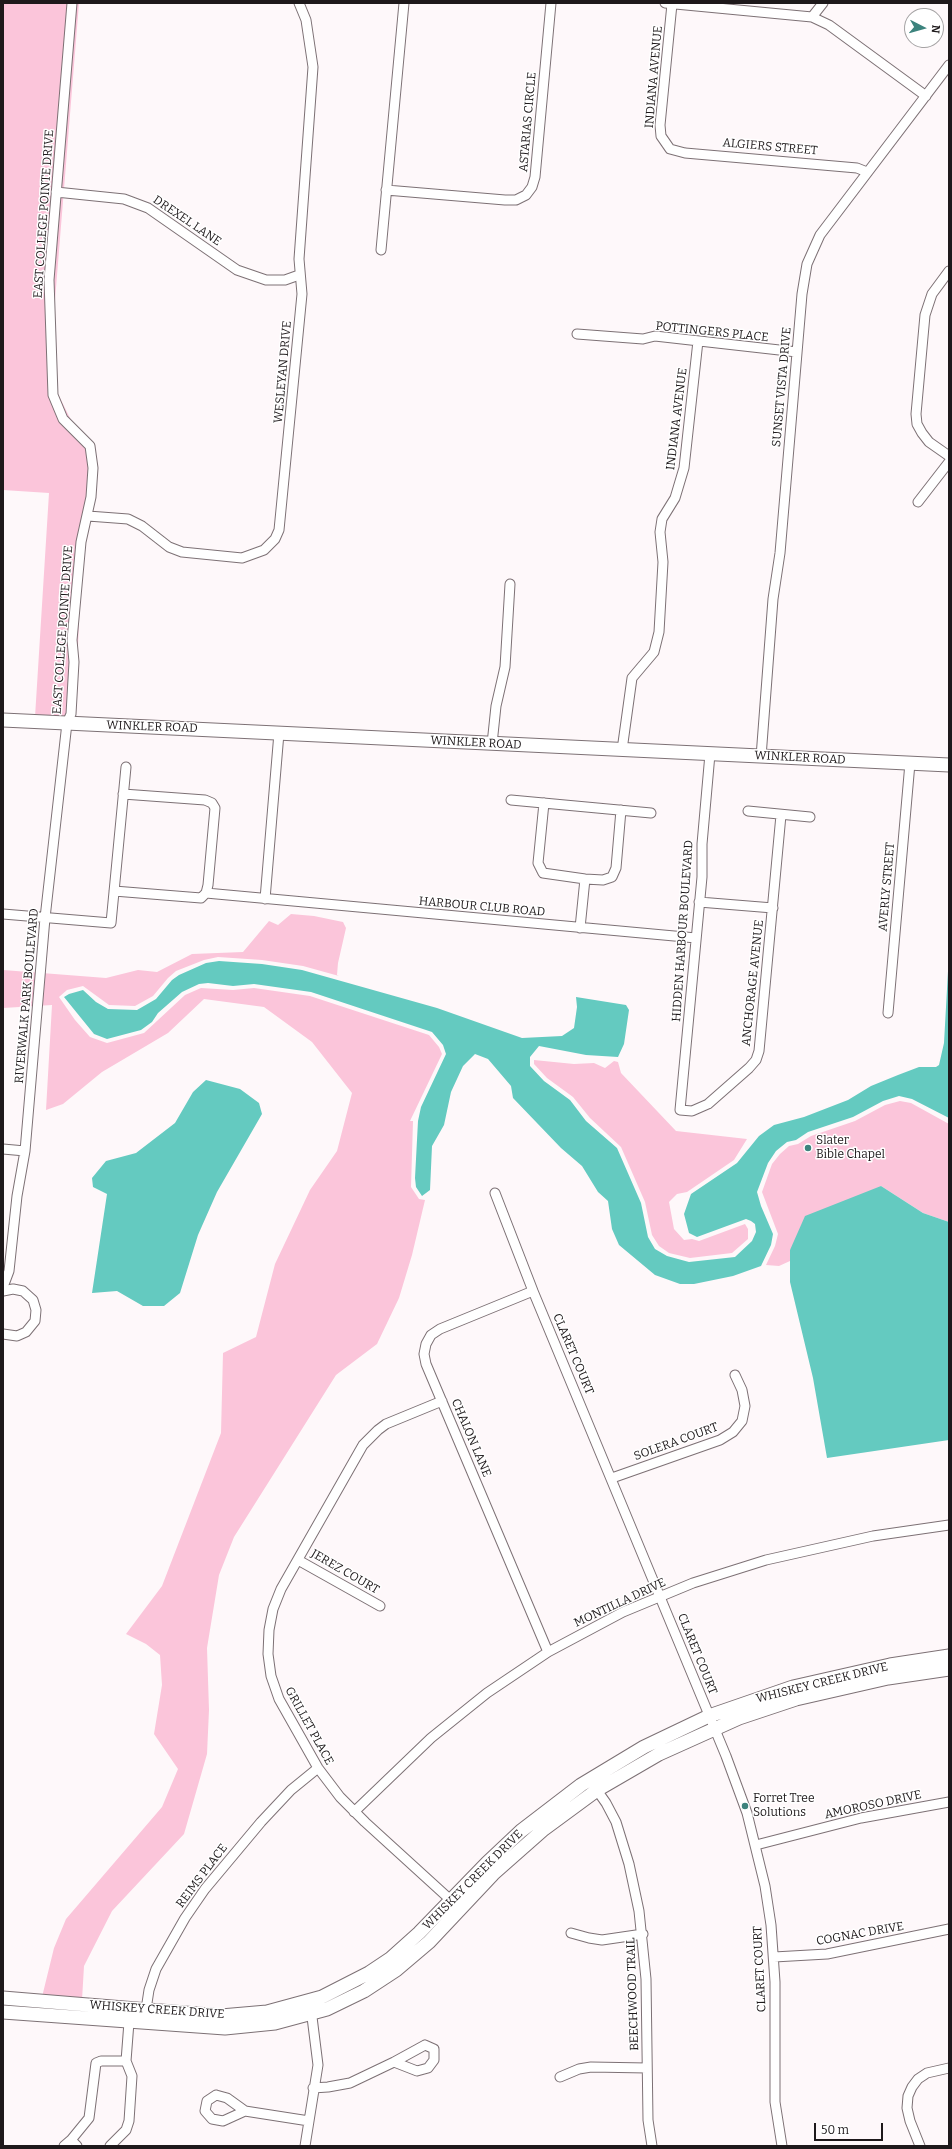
<!DOCTYPE html>
<style>
body{margin:0}
#map{position:relative;width:952px;height:2149px;overflow:hidden;background:#fef8fa;font-family:Bitter,serif}
canvas{display:block}
.frame{position:absolute;inset:0;border:4px solid #1e191b;pointer-events:none}
.north{position:absolute;left:904px;top:8px;width:40px;height:40px;box-sizing:border-box;background:#fff;border:1px solid #a5a3a4;border-radius:50%;rotate:96deg;font-size:11px;font-weight:700;line-height:16px;text-align:center;color:#1e191b}
.north::after{content:'';display:block;margin:auto;width:14px;height:18px;background:#3c837d;clip-path:polygon(50% 0,100% 100%,50% 72%,0 100%)}
.scale{position:absolute;left:814px;top:2123px;width:69px;height:18px;box-sizing:border-box;border:2px solid #1e191b;border-top:0;padding-left:5px;font-size:12px;line-height:14px;white-space:nowrap;color:#1e191b;-webkit-text-stroke:3px #fff;paint-order:stroke}
</style>
<div id="map">
<canvas width="952" height="2149"></canvas>
<div class="frame"></div>
<div class="north">N</div>
<div class="scale">50 m</div>
</div>
<script>
const g = document.querySelector('canvas').getContext('2d');
g.lineJoin = 'round';
function fillPath(path, color) { g.fillStyle = color; g.fill(path, 'evenodd'); }
const poly = rows => new Path2D(rows.map(r => 'M' + r).join(''));
function trace(path, color, width, dash) { g.strokeStyle = color; g.lineWidth = width; g.lineCap = dash ? 'butt' : 'round'; g.setLineDash(dash || []); g.stroke(path); }
function write(font, color, halo, rows, align = 'center') {
  g.font = font + ' Bitter,serif'; g.lineWidth = 3; g.setLineDash([]); g.textBaseline = 'middle'; g.strokeStyle = halo; g.fillStyle = color; for (const [text, x, y, turn = 0] of rows) {
    g.save(); g.translate(x, y); g.rotate((+turn || 0) * Math.PI / 180); g.textAlign = isNaN(turn) ? turn : align; if (halo) g.strokeText(text, 0, 0); g.fillText(text, 0, 0); g.restore();
  }
}
const green = poly([
 [3,3,79,3,53,325,56,390,71,420,92,451,82,548,75,719,35,717,49,493,3,490],
 [291,914,314,916,343,922,346,928,338,963,337,975,339,976,303,966,262,960,218,957,204,960,176,971,168,978,153,996,135,1006,109,1005,83,986,67,990,59,997,75,1020,90,1037,107,1043,144,1033,185,995,201,988,233,990,254,988,310,996,429,1035,439,1047,442,1054,410,1121,413,1121,411,1187,419,1199,425,1200,412,1255,399,1298,377,1344,336,1375,234,1537,219,1575,207,1648,209,1710,207,1754,184,1834,112,1911,84,1966,82,2000,42,1997,54,1948,66,1919,162,1807,178,1769,154,1734,162,1685,160,1655,146,1644,126,1634,162,1586,221,1433,223,1353,256,1337,275,1264,310,1190,337,1151,352,1093,312,1042,264,1007,204,999,168,1033,102,1072,63,1104,46,1110,52,1005,3,1008,3,970,106,978,138,970,157,972,192,954,243,952,269,921,278,925],
 [534,1060,574,1064,594,1063,605,1068,614,1061,618,1062,621,1073,676,1131,747,1139,734,1160,687,1192,677,1194,669,1202,674,1229,684,1240,692,1239,699,1241,745,1224,748,1229,748,1239,732,1253,690,1258,669,1253,659,1246,652,1235,645,1202,621,1147,590,1118,573,1097,547,1078,534,1064],
 [900,1101,911,1103,949,1124,949,1222,923,1213,881,1186,790,1250,790,1261,779,1266,766,1265,775,1246,778,1234,762,1192,772,1164,780,1154,789,1146,798,1144,811,1136,855,1121,885,1105]
]);
const water = poly([
 [949,953,949,1118,912,1099,899,1096,883,1101,853,1117,808,1132,796,1140,787,1142,776,1151,768,1163,757,1192,761,1206,773,1234,771,1245,761,1266,733,1276,694,1284,680,1284,655,1275,619,1245,612,1229,608,1201,598,1192,582,1166,561,1148,513,1098,511,1086,488,1059,475,1054,463,1066,451,1092,444,1125,432,1146,430,1190,422,1196,416,1187,415,1178,418,1121,421,1107,446,1054,443,1045,432,1032,311,992,254,984,233,986,208,983,199,984,182,992,158,1013,152,1022,141,1030,107,1039,94,1034,64,997,69,994,83,990,96,1002,108,1009,137,1010,156,999,172,980,179,975,206,963,219,961,262,964,302,970,437,1008,522,1038,562,1036,574,1028,577,1007,576,997,626,1005,629,1010,624,1044,618,1057,586,1055,539,1046,530,1057,530,1066,544,1081,570,1100,586,1121,617,1148,641,1203,648,1237,655,1249,667,1256,689,1262,735,1257,752,1241,756,1232,755,1224,751,1221,746,1219,697,1237,689,1233,684,1214,691,1194,737,1163,759,1136,774,1125,804,1117,848,1100,871,1086,898,1075,919,1067,936,1067,939,1065,944,1043],
 [206,1080,240,1089,259,1103,262,1114,217,1192,198,1235,180,1293,164,1306,143,1306,117,1291,92,1293,107,1194,93,1187,92,1178,106,1161,136,1153,175,1123,193,1092],
 [881,1186,923,1213,949,1222,949,1440,827,1458,813,1378,790,1282,790,1250,805,1216]
]);
const street = poly([
 [665,3,812,17,829,25,926,96],
 [672,4,660,125,661,136,670,149,685,153,857,168,867,172],
 [812,17,823,3],
 [386,190,505,200,516,200,526,195,532,187,535,177,551,3],
 [56,192,124,199,148,208,237,270,266,280,285,280,299,275],
 [381,250,404,3],
 [949,271,932,294,925,315,916,414,917,424,922,433,929,442,949,456],
 [577,334,643,339,655,336,797,352],
 [918,502,949,462],
 [88,516,128,519,142,526,169,547,182,552,242,558,264,550,275,539,279,530,302,294,299,259,313,67,306,20,299,3],
 [492,744,496,706,505,667,510,584],
 [622,750,632,678,654,652,659,632,663,562,660,532,662,519,675,498,684,468,698,341],
 [710,754,702,844,702,877,680,1110,692,1111,708,1104,749,1068,756,1060,759,1051,781,815],
 [761,757,773,599,780,553,802,294,807,264,820,235,949,65],
 [511,800,651,813],
 [544,803,538,863,543,873,585,879,603,880,612,877,616,868,621,810],
 [748,811,810,817],
 [114,891,201,898,206,893,208,885,215,808,212,803,205,800,123,794],
 [206,893,696,938],
 [265,899,279,733],
 [699,902,773,908],
 [3,914,111,923,126,767],
 [580,928,585,879],
 [888,1013,910,763],
 [3,1149,25,1151],
 [495,1193,533,1291,726,1756,747,1813,765,1886,771,1925,775,1982,775,2102,782,2146],
 [3,1287,9,1271,17,1196,25,1151,45,918,67,723,71,714,74,662,72,640,81,542,91,497,93,468,90,446,63,419,53,395,49,280,72,3],
 [3,1291,13,1289,23,1291,33,1300,36,1310,35,1321,26,1332,17,1336,3,1334],
 [533,1291,440,1329,431,1335,426,1344,424,1354,426,1364,548,1652],
 [442,1401,386,1424,378,1430,363,1445,281,1589,273,1609,269,1630,268,1654,271,1676,279,1699,318,1768,340,1797,365,1822,455,1904],
 [612,1478,720,1440,733,1432,742,1421,745,1406,742,1390,735,1375],
 [298,1560,380,1606],
 [594,1786,606,1803,616,1822,629,1864,639,1911,646,1979,648,2120,652,2146],
 [354,1812,431,1738,487,1693,548,1652,623,1612,693,1583,766,1560,873,1536,949,1525],
 [756,1845,861,1818,949,1802],
 [571,1933,589,1938,602,1940,643,1934],
 [774,1957,827,1954,949,1929],
 [145,2016,149,1990,156,1969,185,1918,205,1889,261,1822,291,1790,318,1768],
 [425,2045,434,2049,434,2060,428,2068,417,2071,394,2062,425,2045],
 [560,2077,579,2069,591,2067,647,2068],
 [313,2088,328,2087,350,2083,394,2062],
 [216,2095,227,2098,245,2111,223,2121,212,2119,205,2111,207,2101,216,2095],
 [245,2111,309,2121],
 [71,2140,89,2118,96,2063,101,2061,126,2061],
 [64,2146,71,2140,77,2146],
 [110,2146,126,2130,129,2121,132,2076,126,2061,129,2022],
 [305,2146,318,2065,311,2009],
 [920,2146,910,2121,907,2108,908,2096,912,2087,918,2079,927,2073,949,2068]
]);
const secondary = poly([
 [3,720,949,765],
 [3,1998,221,2016,267,2012,322,1997,369,1973,390,1959,419,1933,487,1863,521,1831,581,1785,644,1747,709,1716,793,1687,890,1665,949,1656],
 [3,2012,225,2028,275,2023,327,2009,364,1991,396,1970,429,1942,493,1874,544,1829,597,1790,659,1754,739,1718,796,1699,888,1678,949,1669]
]);
const markers = [
 [808,1148,4,"#3c837d"],
 [745,1806,4,"#3c837d"]
];
const streetNames = [
 ["INDIANA AVENUE",654,77,-85],
 ["ASTARIAS CIRCLE",528,122,-85],
 ["ALGIERS STREET",770,147,5],
 ["EAST COLLEGE POINTE DRIVE",44,214,-86],
 ["DREXEL LANE",187,221,34],
 ["POTTINGERS PLACE",712,332,6],
 ["WESLEYAN DRIVE",283,372,-85],
 ["SUNSET VISTA DRIVE",782,387,-85],
 ["INDIANA AVENUE",677,419,-83],
 ["EAST COLLEGE POINTE DRIVE",63,630,-86],
 ["WINKLER ROAD",152,727,2],
 ["WINKLER ROAD",476,743,3],
 ["WINKLER ROAD",800,758,3],
 ["AVERLY STREET",887,887,-85],
 ["HARBOUR CLUB ROAD",482,907,5],
 ["HIDDEN HARBOUR BOULEVARD",683,931,-86],
 ["ANCHORAGE AVENUE",753,983,-84],
 ["RIVERWALK PARK BOULEVARD",27,996,-85],
 ["CLARET COURT",573,1354,67],
 ["CHALON LANE",471,1438,67],
 ["SOLERA COURT",676,1442,-20],
 ["JEREZ COURT",345,1572,30],
 ["MONTILLA DRIVE",620,1603,-25],
 ["CLARET COURT",697,1654,68],
 ["WHISKEY CREEK DRIVE",822,1683,-14],
 ["GRILLET PLACE",309,1726,61],
 ["AMOROSO DRIVE",873,1805,-12],
 ["REIMS PLACE",202,1876,-53],
 ["WHISKEY CREEK DRIVE",473,1880,-45],
 ["COGNAC DRIVE",860,1934,-10],
 ["CLARET COURT",760,1969,-93],
 ["BEECHWOOD TRAIL",633,1994,-92],
 ["WHISKEY CREEK DRIVE",157,2010,4]
];
const poiNames = [
 ["Slater",816,1141],
 ["Bible Chapel",816,1155],
 ["Forret Tree",753,1799],
 ["Solutions",753,1813]
];
fillPath(green, '#fbc5da');
fillPath(water, '#64cac0');
trace(street, '#7d7175', 11);
trace(secondary, '#7d7175', 15);
trace(street, '#fff', 9);
trace(secondary, '#fff', 13);
for (const [x, y, r, color] of markers) { const dot = new Path2D(); dot.arc(x, y, r, 0, 2 * Math.PI); g.fillStyle = color; g.fill(dot); trace(dot, '#fff', 1.5); }
write('12px', '#1e191b', '#fff', streetNames);
write('12px', '#1e191b', '#fff', poiNames, 'left');
</script>
